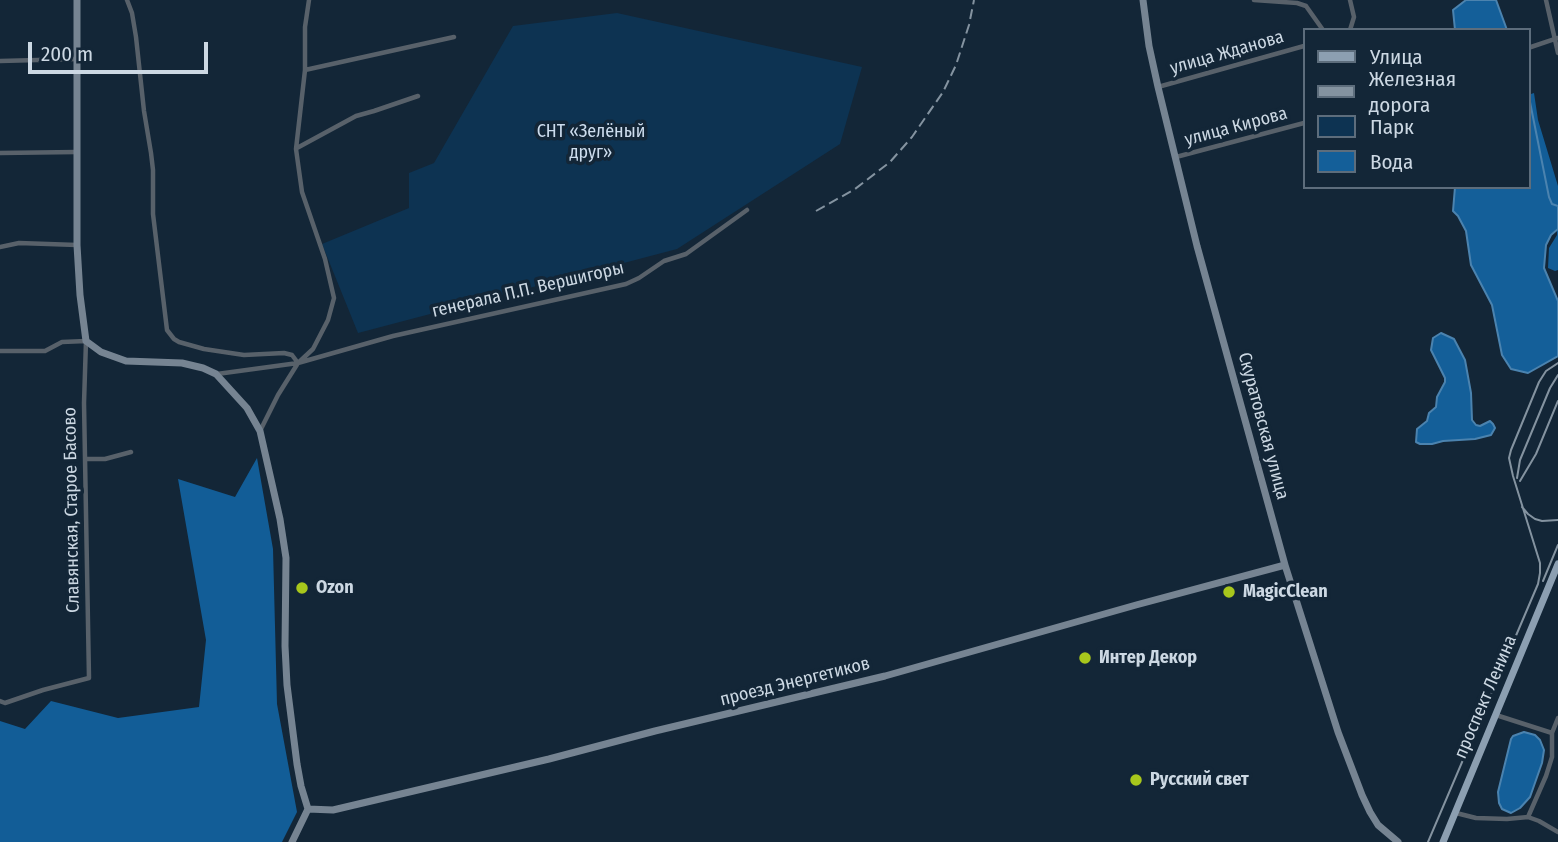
<!DOCTYPE html>
<meta charset="utf-8">
<style>
body{margin:0}
#map{position:relative;width:1558px;height:842px;overflow:hidden;background:#132637;font-family:"Fira Sans Condensed",sans-serif}
canvas{display:block}
.legend{position:absolute;left:1303px;top:28px;width:228px;height:161px;box-sizing:border-box;background:#132637;border:2px solid #5d6d7c;margin:0;padding:9px 12px;list-style:none;font-size:21px;color:#ccd8e3}
.legend li{display:flex;align-items:center;gap:14px;height:35px}
.legend b{width:35px;border:2px solid #5d6d7c}
.scale{position:absolute;left:28px;top:42px;width:180px;height:32px;box-sizing:border-box;border:4px solid #ccd8e3;border-top:0;padding-left:9px;font-size:21px;line-height:24px;white-space:nowrap;color:#ccd8e3;-webkit-text-stroke:5px #132637;paint-order:stroke}
</style>
<div id="map">
<canvas width="1558" height="842"></canvas>
<ul class="legend">
<li><b style="height:9px;background:#8c9fb1"></b>Улица</li>
<li><b style="height:9px;background:#8493a0"></b>Железная дорога</li>
<li><b style="height:19px;background:#0d3352"></b>Парк</li>
<li><b style="height:19px;background:#145f99"></b>Вода</li>
</ul>
<div class="scale">200 m</div>
</div>
<script>
const g = document.querySelector('canvas').getContext('2d');
g.lineJoin = 'round';
function fillPath(path, color) { g.fillStyle = color; g.fill(path, 'evenodd'); }
const poly = rows => new Path2D(rows.map(r => 'M' + r).join(''));
function trace(path, color, width, dash) { g.strokeStyle = color; g.lineWidth = width; g.lineCap = dash ? 'butt' : 'round'; g.setLineDash(dash || []); g.stroke(path); }
function write(font, color, halo, rows, align = 'center') {
  g.font = font + ' "Fira Sans Condensed",sans-serif'; g.lineWidth = 7; g.setLineDash([]); g.textBaseline = 'middle'; g.strokeStyle = halo; g.fillStyle = color; for (const [text, x, y, turn = 0] of rows) {
    g.save(); g.translate(x, y); g.rotate((+turn || 0) * Math.PI / 180); g.textAlign = isNaN(turn) ? turn : align; if (halo) g.strokeText(text, 0, 0); g.fillText(text, 0, 0); g.restore();
  }
}
const green = poly([
 [617,13,862,67,840,144,677,249,358,333,322,244,409,208,409,173,434,163,513,26]
]);
const forest = poly([
 [1534,93,1538,120,1558,186,1558,270,1555,271,1548,268,1549,248,1557,235,1557,225,1541,208,1528,95],
 [257,458,273,549,277,704,297,812,282,842,0,842,0,721,25,729,51,701,118,718,199,707,206,640,178,479,235,497]
]);
const water = poly([
 [1466,0,1496,0,1507,30,1455,30,1453,10,1466,0],
 [1528,92,1549,197,1552,204,1558,206,1558,229,1551,235,1546,245,1544,268,1558,301,1558,356,1528,373,1511,369,1502,355,1492,305,1471,265,1466,231,1458,216,1453,211,1455,187,1528,187,1528,92],
 [1441,333,1454,339,1465,360,1471,393,1472,420,1476,425,1480,426,1490,421,1493,424,1495,428,1491,435,1475,439,1443,441,1432,444,1420,444,1416,442,1417,429,1427,421,1429,413,1436,407,1437,397,1445,382,1445,378,1431,350,1433,338,1441,333],
 [1524,732,1535,735,1540,740,1544,750,1542,763,1530,797,1520,808,1511,813,1502,809,1499,803,1498,792,1511,739,1513,736,1524,732]
]);
const street = poly([
 [127,0,132,13,136,37,144,111,151,153,153,170,153,214,167,330,174,339,179,342,204,349,244,355,284,353,292,355,298,363],
 [1254,0,1297,3,1306,6,1323,30],
 [1350,0,1354,17,1350,30],
 [1546,0,1558,53],
 [1528,48,1558,38],
 [0,61,76,59],
 [305,70,454,37],
 [1158,87,1304,46],
 [297,148,356,116,374,111,418,96],
 [0,153,77,152],
 [1176,157,1304,123],
 [0,247,19,243,77,245],
 [0,351,45,351,62,342,86,341,84,403,89,678,43,690,5,703,0,701],
 [217,374,298,363,393,336,626,284,639,278,664,261,686,254,747,210],
 [260,431,278,395,298,363,313,349,328,320,334,298,325,259,302,192,296,149,305,70,305,27,309,0],
 [85,459,105,459,131,452],
 [1496,715,1552,733],
 [1456,813,1476,818,1507,819,1528,817,1539,821,1558,832],
 [1528,817,1546,776,1552,757,1552,733,1558,718]
]);
const secondary = poly([
 [77,0,77,245,80,295,86,341,101,352,126,361,182,363,203,368,216,374,247,408,260,431,280,519,286,558,285,646,287,685,297,764,301,786,308,809],
 [1143,0,1149,46,1158,87,1197,246,1285,565,1338,732,1362,795,1370,812,1378,825,1398,842],
 [308,809,333,810,549,759,655,731,885,676,1136,605,1285,565],
 [292,842,308,809]
]);
const primary = poly([
 [1443,842,1558,564]
]);
const tram = poly([
 [1517,478,1520,460,1550,388,1558,375],
 [1520,481,1536,454,1558,401],
 [1522,507,1528,514,1535,519,1542,521,1558,520],
 [1543,581,1558,545],
 [1428,842,1538,584,1540,573,1540,563,1513,476,1509,458,1511,450,1539,382,1546,371,1558,363]
]);
const rail = poly([
 [816,211,855,189,890,162,912,137,943,92,956,65,969,25,974,0]
]);
const markers = [
 [302,588,7,"#a8c71c"],
 [1229,592,7,"#a8c71c"],
 [1085,658,7,"#a8c71c"],
 [1136,780,7,"#a8c71c"]
];
const streetNames = [
 ["улица Жданова",1227,53,-16],
 ["улица Кирова",1236,127,-15],
 ["генерала П.П. Вершигоры",528,290,-13],
 ["Скуратовская улица",1263,426,75],
 ["Славянская, Старое Басово",72,510,-91],
 ["проезд Энергетиков",795,682,-14],
 ["проспект Ленина",1486,697,-67]
];
const parkNames = [
 ["СНТ «Зелёный",591,132],
 ["друг»",591,153]
];
const poiNames = [
 ["Ozon",316,588],
 ["MagicClean",1243,592],
 ["Интер Декор",1099,658],
 ["Русский свет",1150,780]
];
fillPath(green, '#0d3352');
fillPath(forest, '#125d97');
fillPath(water, '#145f99');
trace(water, '#4b83af', 2);
trace(street, '#58616a', 4.5);
trace(secondary, '#768492', 7);
trace(primary, '#8c9fb1', 7);
trace(tram, '#8493a0', 2);
trace(rail, '#8493a0', 2, [10, 5]);
for (const [x, y, r, color] of markers) { const dot = new Path2D(); dot.arc(x, y, r, 0, 2 * Math.PI); g.fillStyle = color; g.fill(dot); trace(dot, '#132637', 2.5); }
write('18px', '#ccd8e3', '#132637', streetNames);
write('18px', '#cdddee', '#132637', parkNames);
write('bold 18px', '#ccd8e3', '#132637', poiNames, 'left');
</script>
